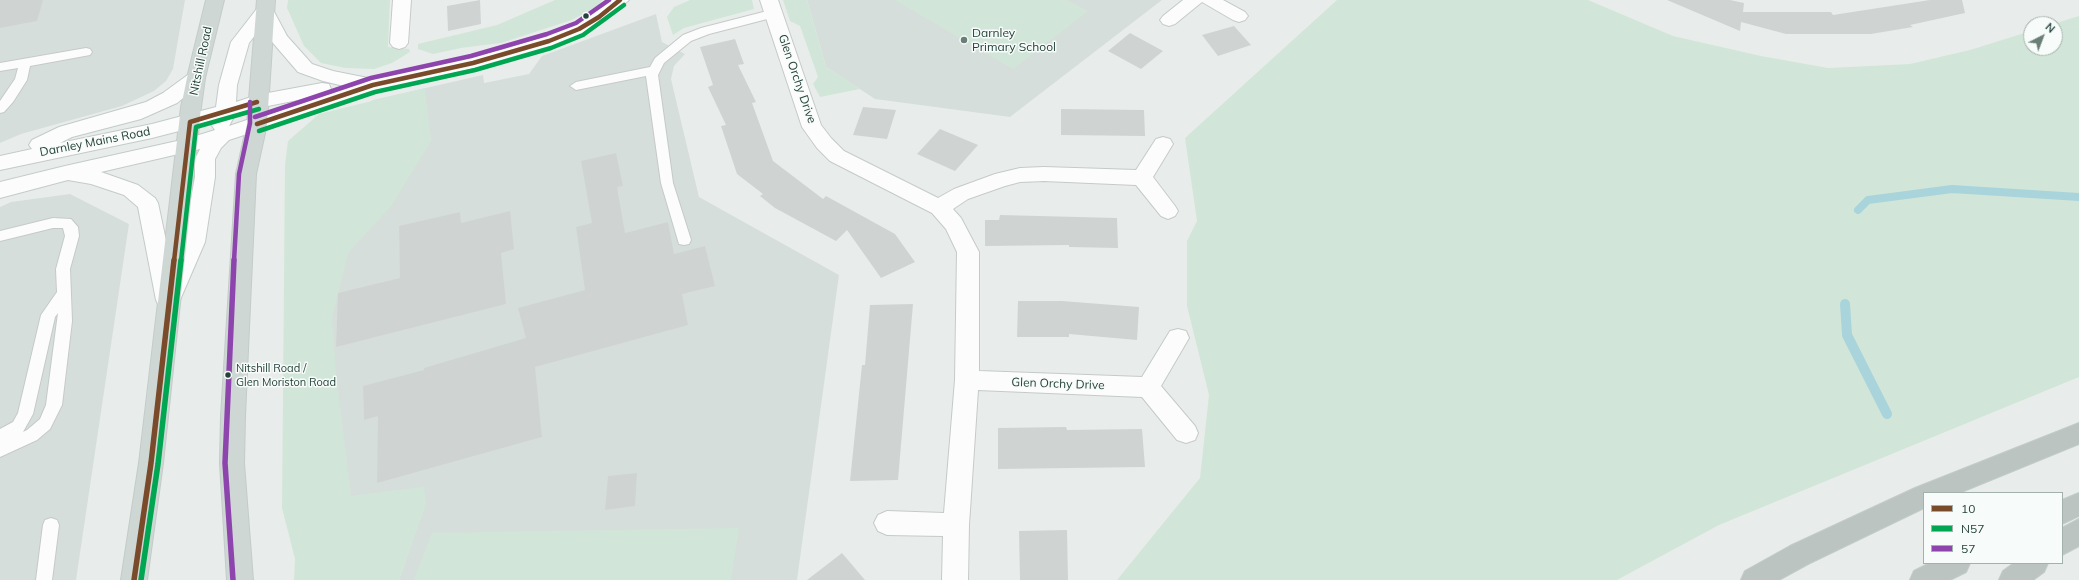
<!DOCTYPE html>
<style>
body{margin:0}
#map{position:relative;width:2079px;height:580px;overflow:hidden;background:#e8edeb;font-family:Mulish,sans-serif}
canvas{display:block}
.legend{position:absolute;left:1923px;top:492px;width:140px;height:72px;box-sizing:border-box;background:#f7fbf9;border:1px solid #a3b1ad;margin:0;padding:5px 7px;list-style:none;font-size:12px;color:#24423a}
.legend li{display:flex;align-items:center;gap:8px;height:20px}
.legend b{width:20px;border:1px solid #a3b1ad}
.north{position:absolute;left:2023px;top:16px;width:40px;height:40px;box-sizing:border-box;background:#f7fbf9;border:1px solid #a3b1ad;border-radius:50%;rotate:42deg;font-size:11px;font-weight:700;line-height:16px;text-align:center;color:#24423a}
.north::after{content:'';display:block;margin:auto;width:14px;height:18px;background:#697e78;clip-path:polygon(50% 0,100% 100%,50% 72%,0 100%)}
</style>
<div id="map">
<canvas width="2079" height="580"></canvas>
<ul class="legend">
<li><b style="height:5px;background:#7a4b2a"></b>10</li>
<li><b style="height:5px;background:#00a651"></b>N57</li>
<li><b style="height:5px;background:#8e44ad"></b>57</li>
</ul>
<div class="north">N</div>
</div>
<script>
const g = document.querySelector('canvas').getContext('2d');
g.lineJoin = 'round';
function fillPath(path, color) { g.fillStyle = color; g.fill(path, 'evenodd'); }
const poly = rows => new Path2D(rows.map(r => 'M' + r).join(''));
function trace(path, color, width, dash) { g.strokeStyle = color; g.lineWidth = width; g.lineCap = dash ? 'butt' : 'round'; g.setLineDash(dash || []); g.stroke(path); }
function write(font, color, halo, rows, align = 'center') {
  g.font = font + ' Mulish,sans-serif'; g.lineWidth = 3; g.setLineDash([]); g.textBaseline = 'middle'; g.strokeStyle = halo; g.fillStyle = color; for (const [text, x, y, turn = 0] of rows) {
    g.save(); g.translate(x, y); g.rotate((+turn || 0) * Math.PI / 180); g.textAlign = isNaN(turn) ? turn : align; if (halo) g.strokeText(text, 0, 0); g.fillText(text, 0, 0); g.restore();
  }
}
const built = poly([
 [0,0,185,0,173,69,166,81,154,91,122,106,21,134,0,143],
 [807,0,1162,0,1010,117,875,99,826,67],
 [656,14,662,42,685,54,674,66,671,79,699,197,839,275,797,580,399,580,425,504,309,529,316,143,373,100,483,75,484,83,529,74,542,56],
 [70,194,129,224,76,580,0,580,0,207,11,202]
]);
const green = poly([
 [288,0,390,0,388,47,409,49,410,52,392,63,374,69,345,68,321,63,304,46,287,8],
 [555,0,602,0,599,5,572,20,501,43,461,48,433,54,418,49,418,44,497,25],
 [690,0,752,0,754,9,684,28,673,35,667,17,674,7],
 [783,0,807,0,826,67,860,89,820,97,813,84,818,77,800,26,790,21],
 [895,0,1067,0,1088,11,1013,69],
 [1337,0,1588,0,1673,36,1761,56,1828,68,1910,64,1970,50,2031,31,2031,48,2055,48,2055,24,2053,24,2079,16,2079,377,1719,525,1617,580,1117,580,1200,478,1209,395,1187,306,1187,241,1197,221,1185,138],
 [425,88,431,141,391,206,348,253,332,317,336,376,351,496,424,487,426,504,399,580,294,580,295,559,282,508,285,165,288,141,319,114],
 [739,528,731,580,414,580,432,533]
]);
const streamFar1 = poly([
 [1858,210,1868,200,1952,189,2079,197]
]);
const stream = poly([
 [1845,304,1847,335,1887,414]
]);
const building = poly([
 [0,0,43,0,37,21,0,28],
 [480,0,481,24,448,31,447,6],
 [1667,0,1730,0,1744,3,1743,12,1831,12,1833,15,1930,0,1962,0,1965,13,1910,25,1913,27,1871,34,1786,34,1741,22,1740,31],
 [1234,26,1251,45,1218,56,1202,35],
 [1130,33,1163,51,1141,69,1108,51],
 [735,39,744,64,738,65,756,102,752,103,773,161,823,199,826,196,895,234,915,262,881,278,847,230,836,241,775,208,760,196,763,194,737,174,721,126,726,125,708,87,713,85,700,47],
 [863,107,896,110,887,139,853,135],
 [1061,109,1144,110,1145,136,1061,135],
 [940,129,978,145,955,171,917,154],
 [616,153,623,186,617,187,625,233,668,222,674,254,705,246,715,286,682,294,688,325,535,367,542,437,377,483,378,416,364,420,363,386,424,370,424,368,526,338,518,308,585,290,576,227,592,223,581,161],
 [510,211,514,249,501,253,506,304,336,347,338,293,400,278,399,226,460,212,461,223],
 [1000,215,1117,218,1118,248,1069,247,1069,245,985,246,985,220,999,220],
 [1018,301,1062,301,1139,307,1137,340,1069,334,1069,337,1017,337],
 [913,304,898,480,850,481,862,365,865,365,870,305],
 [1066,427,1067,430,1142,429,1145,467,998,469,998,428],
 [637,473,635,506,605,510,608,476],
 [1067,530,1068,580,1020,580,1019,531],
 [842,553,865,580,807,580]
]);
const lane = poly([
 [775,9,781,13,779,16,709,34,691,41,664,63,658,75,673,183,691,240,689,244,684,245,679,244,661,183,646,76,576,90,570,86,576,82,650,67,655,58,683,35,701,28,775,9],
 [86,48,90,49,92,52,90,55,30,66,27,80,13,102,4,112,0,113,0,101,15,79,18,68,0,71,0,63,86,48],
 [53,218,71,219,78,227,79,236,70,269,72,321,62,405,50,429,37,440,0,457,0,429,13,422,18,413,41,315,57,292,56,269,65,236,63,228,53,228,0,241,0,231,53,218],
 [58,313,46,405,40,419,27,430,23,432,33,414,55,317,58,313],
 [51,518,57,520,59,525,52,580,36,580,43,525,45,520,51,518]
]);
const street = poly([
 [393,0,411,0,408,43,405,47,399,49,393,47,390,43,393,0],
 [760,0,778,0,821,125,831,138,844,151,938,198,954,189,995,174,1020,168,1044,167,1136,170,1156,139,1163,137,1170,139,1173,144,1153,177,1175,206,1178,211,1175,216,1168,219,1161,216,1136,185,1044,181,1020,182,1005,186,968,199,953,209,961,218,979,252,979,371,1142,377,1170,331,1178,329,1186,331,1189,338,1161,386,1195,426,1198,433,1195,440,1186,443,1177,440,1142,397,978,390,969,525,968,580,942,580,943,536,887,535,878,531,874,523,878,515,887,511,944,513,955,380,957,252,946,229,932,213,830,161,817,148,802,127,760,0],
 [1183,0,1223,0,1245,12,1248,16,1245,20,1239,22,1233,20,1202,2,1175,24,1169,26,1163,24,1160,20,1163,16,1183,0]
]);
const secondary = poly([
 [609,0,629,0,605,21,585,33,555,45,504,61,376,91,229,140,221,148,215,159,215,177,205,242,180,300,175,306,167,309,159,306,156,300,138,207,124,195,91,184,68,180,0,198,0,182,65,166,186,139,215,130,210,123,152,138,0,170,0,156,32,149,29,145,32,140,59,127,146,102,163,93,189,74,196,72,203,74,205,78,203,82,177,103,141,119,72,137,60,143,152,124,216,107,219,85,231,42,259,6,265,4,271,6,287,36,312,64,333,71,373,79,501,50,543,37,573,25,593,13,609,0],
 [263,25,273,43,298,72,323,81,348,87,329,93,331,89,329,84,322,83,257,95,236,102,237,85,249,43,263,25],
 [318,96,229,126,235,115,258,108,318,96],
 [200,149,195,159,195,177,183,242,172,269,158,203,155,198,138,185,101,172,200,149]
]);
const primary = poly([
 [206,0,224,0,205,78,201,107,163,463,147,580,121,580,139,463,181,107,187,78,206,0],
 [257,0,275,0,267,124,256,174,245,416,244,463,253,580,227,580,220,463,221,416,236,174,247,124,257,0]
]);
const highway = poly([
 [2079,423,2079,444,1959,493,1924,493,1924,508,1808,564,1779,580,1741,580,1745,571,1790,546,1915,488,2079,423],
 [2079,493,2079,516,2062,524,2062,500,2079,493],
 [2079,519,2079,546,2062,555,2062,528,2079,519],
 [1930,563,1970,563,1966,572,1950,580,1910,580,1914,571,1930,563],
 [2014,563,2048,563,2044,572,2033,580,1999,580,2003,571,2014,563]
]);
const bus1Far1 = poly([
 [257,124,373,85,473,63,549,41,579,29,599,17,620,0],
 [174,261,190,122,257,102]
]);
const bus1 = poly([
 [134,580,151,463,174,260]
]);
const bus2Far1 = poly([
 [259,131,375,92,475,70,551,48,583,35,624,5],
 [181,261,196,127,259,109]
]);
const bus2 = poly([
 [141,580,158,464,181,260]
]);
const bus3Far1 = poly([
 [255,117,371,78,471,56,547,34,576,23,609,0],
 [234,261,239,174,250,123,250,102]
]);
const bus3 = poly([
 [233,580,225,463,234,260]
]);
const markers = [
 [586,16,3.5,"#24423a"],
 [964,40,4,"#697e78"],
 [228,375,3.5,"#24423a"]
];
const busNames = [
 ["Nitshill Road /",236,369],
 ["Glen Moriston Road",236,383]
];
const poiNames = [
 ["Darnley",972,33],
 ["Primary School",972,47]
];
const streetNames = [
 ["Nitshill Road",201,61,-78],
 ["Glen Orchy Drive",797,79,71],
 ["Darnley Mains Road",95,142,-11],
 ["Glen Orchy Drive",1058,384,2]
];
fillPath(built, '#d6dedb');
fillPath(green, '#d1e6d8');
trace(streamFar1, '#a9d4db', 8);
trace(stream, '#a9d4db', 10);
fillPath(building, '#cfd4d2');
trace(lane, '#c5cac8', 2);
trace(street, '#c5cac8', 2);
trace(secondary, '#c3cbc8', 2);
trace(primary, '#c3ccc9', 2);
trace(highway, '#c3ccc9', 2);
fillPath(lane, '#fcfcfc');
fillPath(street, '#fcfcfc');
fillPath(secondary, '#fcfcfc');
fillPath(primary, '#cfd7d5');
fillPath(highway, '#bcc4c2');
trace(bus1Far1, '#7a4b2a', 4.5);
trace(bus1, '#7a4b2a', 5.5);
trace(bus2Far1, '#00a651', 4.5);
trace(bus2, '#00a651', 5.5);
trace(bus3Far1, '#8e44ad', 4.5);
trace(bus3, '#8e44ad', 5.5);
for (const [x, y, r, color] of markers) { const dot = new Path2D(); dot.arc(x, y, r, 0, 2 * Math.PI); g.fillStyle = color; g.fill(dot); trace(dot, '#f7fbf9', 1.5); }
write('11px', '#24423a', '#f7fbf9', busNames, 'left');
write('12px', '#24423a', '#f7fbf9', poiNames, 'left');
write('12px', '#24423a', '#f7fbf9', streetNames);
</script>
